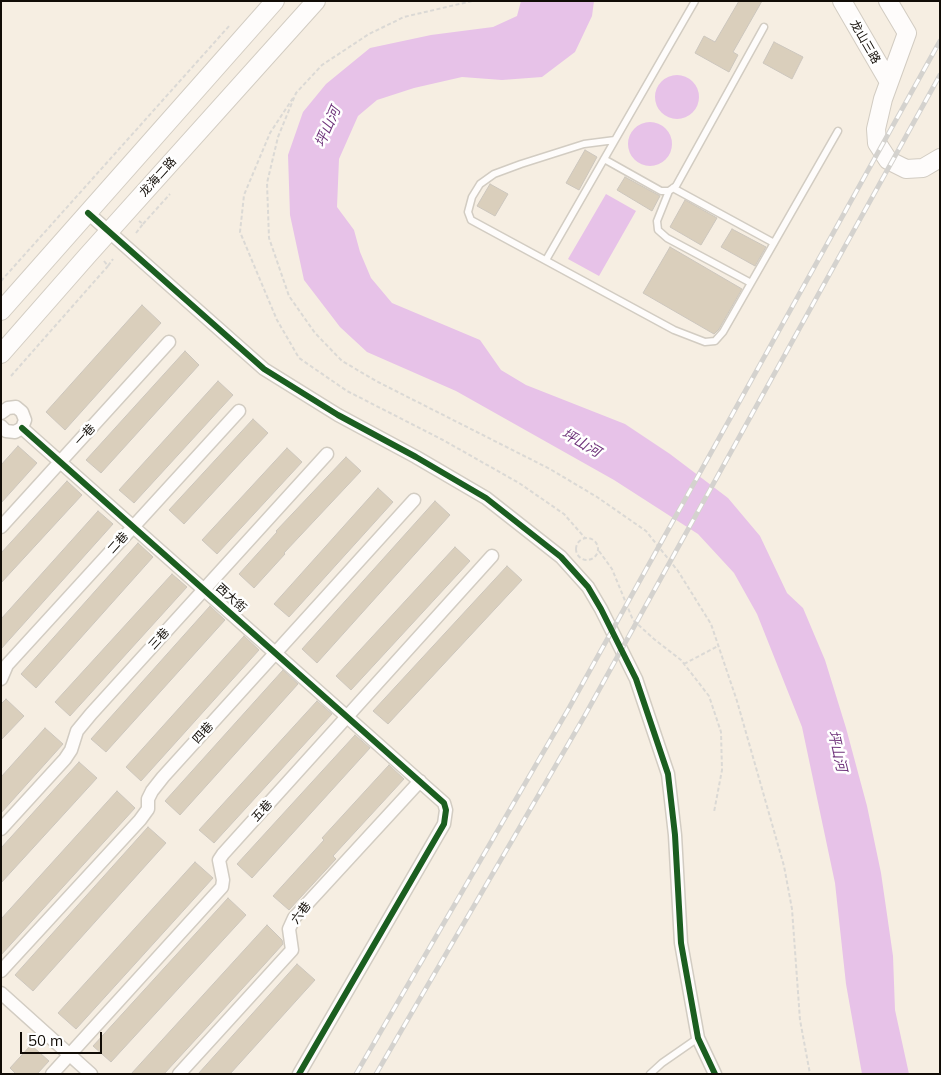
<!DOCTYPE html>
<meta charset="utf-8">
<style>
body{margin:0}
#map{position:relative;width:941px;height:1075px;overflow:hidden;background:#f6eee2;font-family:Mulish,sans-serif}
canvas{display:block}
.frame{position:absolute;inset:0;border:2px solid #110c06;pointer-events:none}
.scale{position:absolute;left:20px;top:1032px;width:82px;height:22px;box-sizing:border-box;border:2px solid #110c06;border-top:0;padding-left:6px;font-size:15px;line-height:18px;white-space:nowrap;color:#110c06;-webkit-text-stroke:4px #fff;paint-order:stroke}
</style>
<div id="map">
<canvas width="941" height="1075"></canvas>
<div class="frame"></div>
<div class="scale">50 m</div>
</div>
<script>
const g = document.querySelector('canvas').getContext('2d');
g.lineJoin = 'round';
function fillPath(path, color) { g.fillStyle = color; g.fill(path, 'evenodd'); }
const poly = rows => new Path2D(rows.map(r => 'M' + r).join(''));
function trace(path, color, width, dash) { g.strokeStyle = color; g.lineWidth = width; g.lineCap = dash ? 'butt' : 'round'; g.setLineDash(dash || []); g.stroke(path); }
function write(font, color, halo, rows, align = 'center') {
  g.font = font + ' Mulish,"Noto Sans SC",sans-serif'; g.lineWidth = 5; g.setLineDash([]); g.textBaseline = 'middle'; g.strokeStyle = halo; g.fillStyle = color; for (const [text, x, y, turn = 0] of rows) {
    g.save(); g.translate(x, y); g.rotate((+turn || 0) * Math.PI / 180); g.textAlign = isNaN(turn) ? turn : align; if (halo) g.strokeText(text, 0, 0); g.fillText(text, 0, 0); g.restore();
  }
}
const water = poly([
 [521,1,594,1,592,16,575,52,542,77,502,80,462,77,414,88,377,100,358,116,339,159,337,207,354,230,360,252,371,278,392,303,480,340,501,370,526,385,625,424,670,454,728,498,760,536,787,593,803,608,825,660,846,728,867,806,881,873,893,956,895,1010,909,1074,862,1074,846,984,835,883,802,727,757,614,734,573,698,534,614,480,456,391,367,352,340,327,304,280,290,215,288,155,303,112,326,84,370,48,431,35,493,27,517,16],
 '655 97a22 22 0 1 1 44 0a22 22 0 1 1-44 0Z',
 '628 144a22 22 0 1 1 44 0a22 22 0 1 1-44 0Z',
 [606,194,636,211,599,276,568,259]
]);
const building = poly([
 [739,1,762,1,733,52,738,55,729,72,695,53,704,36,715,42,739,1],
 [774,42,803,57,792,79,763,63,774,42],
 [585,150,597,157,579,190,566,183,585,150],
 [625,177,660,196,652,211,617,190,625,177],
 [490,184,508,194,495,216,477,206,490,184],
 [685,200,717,218,701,245,670,227,685,200],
 [732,229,766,247,755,266,721,247,732,229],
 [670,247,742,289,719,329,714,334,643,293,670,247],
 [142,305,161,323,65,430,46,412,142,305],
 [185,351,199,365,101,473,86,460,185,351],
 [218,381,233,395,134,503,119,490,218,381],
 [253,419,268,433,184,524,169,510,253,419],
 [18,446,37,463,1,503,1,465,18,446],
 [287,448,302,462,217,554,202,540,287,448],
 [346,457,361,471,284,553,285,554,254,588,239,574,277,532,276,531,346,457],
 [67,481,82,495,1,583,1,553,67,481],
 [378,488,393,502,289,617,274,604,378,488],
 [435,501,450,515,317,663,302,649,435,501],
 [98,511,113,524,1,649,1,619,98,511],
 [138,543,153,557,36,688,21,674,138,543],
 [455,547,470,561,351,690,336,676,455,547],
 [507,566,522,580,388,724,373,711,507,566],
 [172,574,187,587,70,716,55,702,172,574],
 [210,606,225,620,106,752,91,739,210,606],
 [244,636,259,650,141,781,126,767,244,636],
 [283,670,298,684,180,815,165,801,283,670],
 [6,699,24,716,1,740,1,704,6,699],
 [317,701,332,714,214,843,199,830,317,701],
 [45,728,63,744,1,813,1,777,45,728],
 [355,735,370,748,252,878,237,864,355,735],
 [79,762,97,778,1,883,1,848,79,762],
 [389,765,404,779,333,856,336,859,289,910,273,896,324,840,322,838,389,765],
 [117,791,135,808,1,955,1,919,117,791],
 [148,827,166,843,33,991,15,975,148,827],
 [195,862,213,878,76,1029,58,1013,195,862],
 [228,898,246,915,111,1062,93,1046,228,898],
 [267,925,282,940,283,944,264,965,164,1074,131,1074,267,925],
 [297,964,315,980,305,991,230,1074,198,1074,297,964],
 [31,1045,49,1061,37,1074,16,1074,10,1068,31,1045]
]);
const path = poly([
 [472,1,404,17,369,34,322,65,296,93,278,137,267,183,269,238,289,296,315,333,342,361,378,382,550,469,597,497,646,531,678,571,711,624,737,701,784,866,792,909,800,1020,810,1074],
 [293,98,270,133,244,195,240,232,277,320,299,358,347,391,443,440,519,483,564,514,585,538],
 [143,224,170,194],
 [136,233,143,224,139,221],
 [104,261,108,266,113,259],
 [1,281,230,25],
 [11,376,108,266],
 '576 549a11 11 0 1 1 22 0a11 11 0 1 1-22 0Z',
 [599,551,612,569,633,620,654,639,681,660,709,696,721,732,722,770,714,812],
 [684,664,718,646]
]);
const lane = poly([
 [615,140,584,144,521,164,494,174,480,184,472,197,468,212,471,220,674,330,705,342,715,341,723,332,838,131],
 [604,159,661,191,669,191,676,186,764,27],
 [673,188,774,243],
 [669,191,657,221,658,230,667,238,751,283],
 [546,260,695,1],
 [650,1074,662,1063,698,1038]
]);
const street = poly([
 [88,213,264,369,338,415,416,457,486,498,561,557,588,587,601,609,636,679,668,774,675,835,681,943,698,1038,715,1074],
 [1,413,8,408,16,407,22,412,25,420,22,428,15,432,6,431,1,426],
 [22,428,444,803,446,810,444,824,299,1074],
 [1,527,169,342],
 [1,679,7,665,239,411],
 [1,829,65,759,71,750,77,731,91,714,327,454],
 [1,971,140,820,148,809,148,799,152,791,163,777,414,500],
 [1,993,91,1074],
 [52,1074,222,887,223,880,219,860,223,854,492,556],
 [179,1074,292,950,289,929,294,918,420,781]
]);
const secondary = poly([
 [842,1,889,82],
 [888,1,907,33,883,99,876,129,877,143,888,160,906,169,923,168,940,158],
 [1,311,275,1],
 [1,354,87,256,316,1]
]);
const rail = poly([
 [356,1074,569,708,940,41],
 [376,1074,584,717,940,75]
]);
const cycleway = poly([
 [88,213,264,369,338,415,416,457,486,498,561,557,588,587,601,609,636,679,668,774,675,835,681,943,698,1038,715,1074],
 [22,428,444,803,446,810,444,824,299,1074]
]);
const streetNames = [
 ["龙山三路",865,42,60],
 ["龙海二路",158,177,-48],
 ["一巷",85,435,-48],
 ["二巷",118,543,-48],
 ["西大街",231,598,42],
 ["三巷",159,639,-48],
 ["四巷",203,733,-48],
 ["五巷",262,811,-48],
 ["六巷",301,913,-53]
];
const waterNames = [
 ["坪山河",328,127,-66],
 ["坪山河",581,443,30],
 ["坪山河",837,751,77]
];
fillPath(water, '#e7c2e8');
fillPath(building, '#dacfbc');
trace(building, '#ccc6bd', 1);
trace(lane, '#d2ccc2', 9);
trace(street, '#d2ccc2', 15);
trace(secondary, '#d2ccc2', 20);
trace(path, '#dbd9d5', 2, [4, 2.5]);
trace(lane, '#fefcfb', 6);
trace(street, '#fefcfb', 12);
trace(secondary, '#fefcfb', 18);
trace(rail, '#d4d2ce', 5);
trace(rail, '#fff', 3, [9]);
trace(cycleway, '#1b5e20', 6);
write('12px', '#110c06', '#fff', streetNames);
write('italic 14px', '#6f347b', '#fff', waterNames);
</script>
